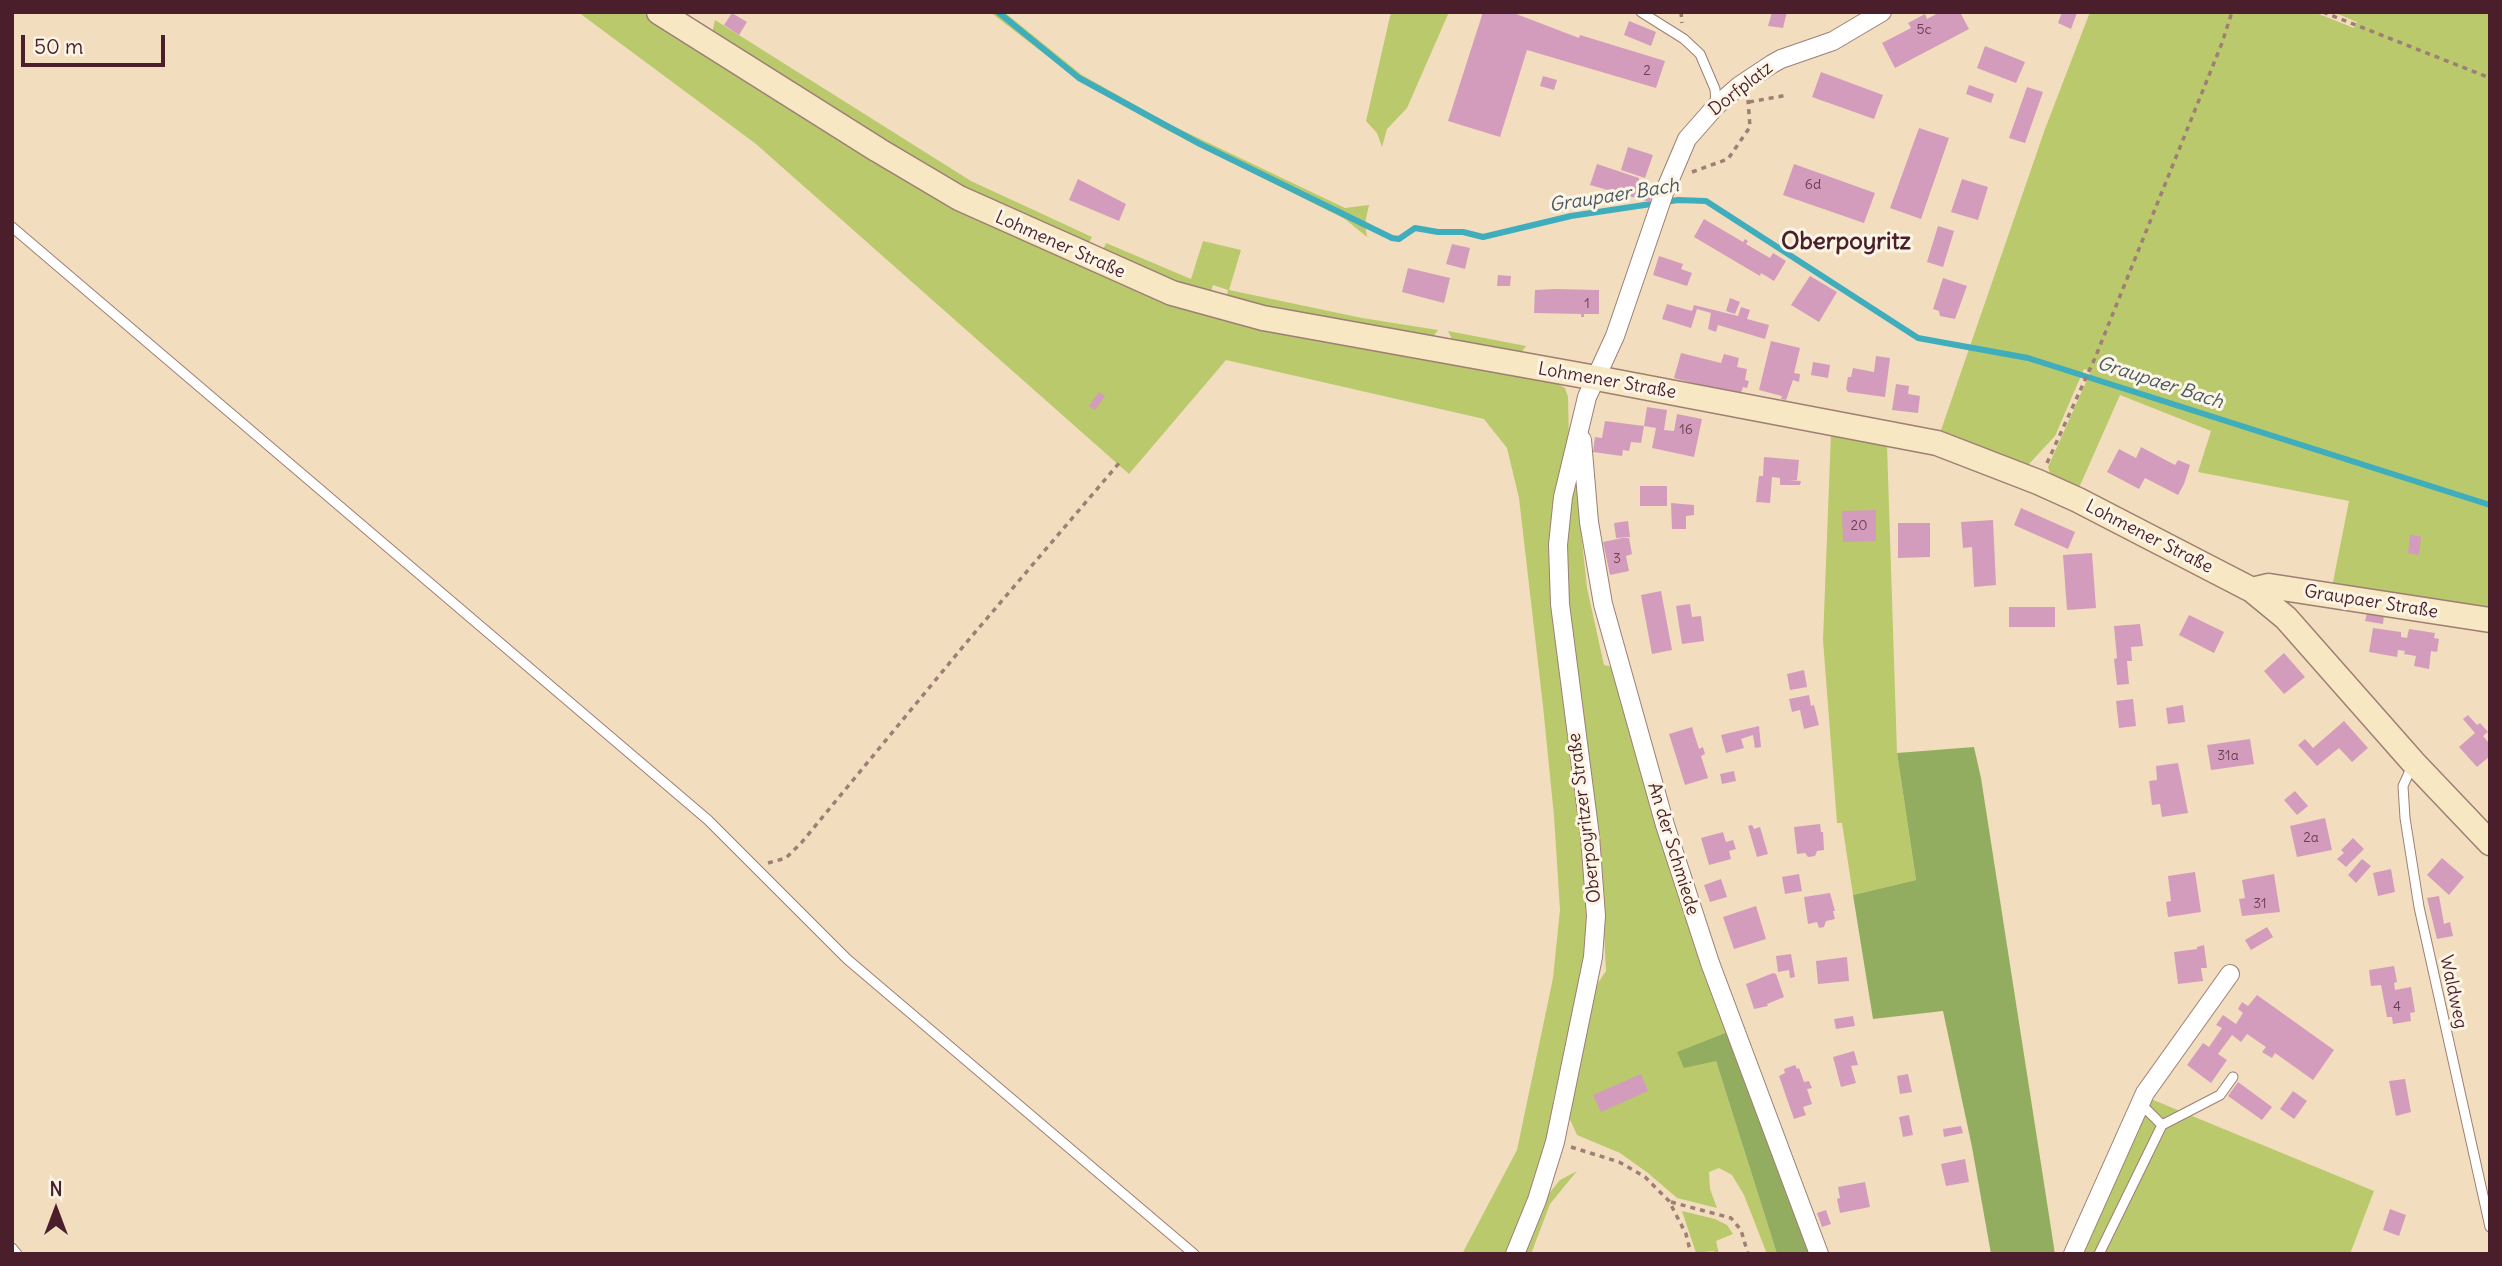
<!DOCTYPE html>
<meta charset="utf-8">
<style>
body{margin:0}
#map{position:relative;width:2502px;height:1266px;overflow:hidden;background:#f2debf;font-family:Delius,sans-serif}
canvas{display:block}
.frame{position:absolute;inset:0;border:14px solid #4a1f2b;pointer-events:none}
.north{position:absolute;left:21px;top:1175px;width:70px;height:70px;-webkit-text-stroke:5px #fcf5e5;paint-order:stroke;rotate:0deg;font-size:19px;font-weight:700;line-height:28px;text-align:center;color:#4a1f2b}
.north::after{content:'';display:block;margin:auto;width:24px;height:32px;background:#4a1f2b;clip-path:polygon(50% 0,100% 100%,50% 72%,0 100%)}
.scale{position:absolute;left:21px;top:35px;width:144px;height:32px;box-sizing:border-box;border:4px solid #4a1f2b;border-top:0;padding-left:9px;font-size:21px;line-height:24px;white-space:nowrap;color:#4a1f2b;-webkit-text-stroke:5px #fcf5e5;paint-order:stroke}
</style>
<div id="map">
<canvas width="2502" height="1266"></canvas>
<div class="frame"></div>
<div class="north">N</div>
<div class="scale">50 m</div>
</div>
<script>
const g = document.querySelector('canvas').getContext('2d');
g.lineJoin = 'round';
function fillPath(path, color) { g.fillStyle = color; g.fill(path, 'evenodd'); }
const poly = rows => new Path2D(rows.map(r => 'M' + r).join(''));
function trace(path, color, width, dash) { g.strokeStyle = color; g.lineWidth = width; g.lineCap = dash ? 'butt' : 'round'; g.setLineDash(dash || []); g.stroke(path); }
function write(font, color, halo, rows, align = 'center') {
  g.font = font + ' Delius,sans-serif'; g.lineWidth = 6; g.setLineDash([]); g.textBaseline = 'middle'; g.strokeStyle = halo; g.fillStyle = color; for (const [text, x, y, turn = 0] of rows) {
    g.save(); g.translate(x, y); g.rotate((+turn || 0) * Math.PI / 180); g.textAlign = isNaN(turn) ? turn : align; if (halo) g.strokeText(text, 0, 0); g.fillText(text, 0, 0); g.restore();
  }
}
const green = poly([
 [578,12,641,12,697,46,1143,291,1552,381,1565,388,1568,397,1569,441,1556,500,1589,888,1585,959,1569,1043,1565,1046,1553,1102,1555,1107,1547,1144,1533,1191,1507,1254,1462,1254,1517,1150,1553,978,1560,910,1554,816,1543,706,1519,498,1507,448,1484,419,1226,360,1129,474,756,144],
 [990,12,1004,12,1082,75,1169,124,1345,208,1369,205,1365,223,1367,237,1345,219,1163,128,1077,79],
 [1391,12,1449,12,1407,108,1387,129,1382,147,1377,133,1366,121],
 [2090,12,2314,12,2354,28,2357,22,2333,12,2490,12,2490,614,2332,587,2349,501,2198,472,2211,431,2120,395,2078,490,2051,476,2048,467,2091,371,2084,369,2055,436,2028,465,1940,433,2045,129],
 [715,20,971,181,1092,237,1087,246,943,180,712,33],
 [1203,241,1241,250,1229,290,1362,318,1438,330,1432,338,1226,299,1228,290,1213,285,1210,294,1168,280,1102,252,1106,243,1191,279],
 [1448,331,1526,346,1520,354,1453,341],
 [1831,433,1887,445,1897,753,1916,880,1853,895,1842,823,1837,823,1823,640],
 [1574,467,1582,500,1578,503,1587,588,1604,665,1613,667,1633,743,1662,836,1730,1031,1678,1052,1716,1061,1777,1254,1767,1254,1744,1195,1732,1175,1719,1168,1709,1172,1710,1189,1717,1208,1677,1198,1648,1173,1620,1153,1577,1135,1568,1115,1588,1009,1598,983,1606,971,1603,912,1565,602,1566,544],
 [2151,1099,2374,1191,2350,1254,2081,1254],
 [1577,1171,1550,1204,1531,1254,1521,1254,1547,1196,1560,1180],
 [1682,1211,1715,1219,1727,1225,1733,1234,1716,1241,1719,1254,1715,1254,1714,1251,1696,1253]
]);
const forest = poly([
 [1974,747,1981,778,2055,1254,1991,1254,1972,1147,1943,1011,1873,1019,1853,895,1916,880,1897,753],
 [1730,1031,1814,1254,1777,1254,1716,1061,1684,1068,1677,1052]
]);
const stream = poly([
 [998,12,1079,78,1200,144,1392,238,1399,239,1415,228,1438,232,1463,232,1483,237,1571,216,1678,200,1706,201,1918,338,2028,358,2490,505]
]);
const building = poly([
 [1483,12,1511,12,1579,38,1580,35,1665,61,1656,88,1527,50,1500,137,1448,121],
 [1772,12,1787,12,1783,28,1768,26],
 [1940,12,1960,12,1969,29,1895,68,1882,43,1911,28,1908,23,1925,14,1927,19],
 [2062,12,2077,13,2071,29,2058,23],
 [732,13,747,22,739,35,724,25],
 [1629,21,1656,32,1651,46,1624,35],
 [1985,46,2025,62,2016,83,1977,68],
 [1821,72,1883,95,1874,119,1812,97],
 [1543,76,1557,80,1554,90,1540,86],
 [1969,85,1994,94,1991,103,1966,94],
 [2027,87,2043,92,2025,143,2009,138],
 [1919,128,1949,138,1921,219,1890,208],
 [1628,147,1653,155,1645,178,1621,170],
 [1597,164,1639,178,1639,181,1655,186,1650,202,1590,185],
 [1794,164,1875,193,1864,223,1783,195],
 [1078,179,1126,204,1119,221,1069,200],
 [1962,179,1988,187,1978,220,1951,212],
 [1704,219,1743,242,1745,239,1748,241,1746,244,1770,258,1773,253,1786,261,1774,281,1761,273,1760,276,1694,237],
 [1938,226,1954,231,1943,267,1927,262],
 [1452,244,1470,248,1465,269,1446,264],
 [1659,256,1683,264,1681,269,1692,273,1687,286,1653,275],
 [1408,268,1450,278,1444,303,1402,292],
 [1498,275,1511,276,1510,286,1497,286],
 [1810,276,1837,292,1819,322,1791,305],
 [1943,278,1967,286,1955,319,1940,316,1939,311,1933,309],
 [1555,289,1599,290,1599,314,1584,314,1584,317,1581,317,1581,314,1534,313,1535,290],
 [1730,298,1740,302,1735,314,1726,311],
 [1667,304,1692,311,1694,305,1738,316,1741,307,1750,310,1747,319,1769,325,1765,339,1718,325,1716,332,1708,329,1711,313,1697,309,1691,328,1662,319],
 [1771,341,1800,348,1794,373,1800,374,1799,382,1793,380,1786,400,1781,399,1782,396,1759,390],
 [1681,353,1721,363,1724,354,1739,358,1737,367,1747,369,1745,380,1749,381,1747,388,1743,387,1740,396,1674,378],
 [1876,356,1890,358,1885,397,1848,392,1846,389,1848,377,1851,377,1853,368,1874,372],
 [1813,362,1830,365,1828,378,1811,375],
 [1896,384,1909,386,1908,394,1920,396,1918,413,1892,410],
 [1099,392,1105,396,1095,410,1089,406],
 [1647,407,1667,410,1664,430,1674,431,1677,414,1702,419,1694,457,1652,448,1656,428,1644,426],
 [1605,421,1644,426,1641,443,1631,442,1629,451,1623,450,1622,456,1593,452,1595,437,1602,438],
 [2141,447,2175,465,2178,460,2190,465,2184,484,2178,495,2145,478,2139,489,2107,472,2119,449,2136,458],
 [1764,457,1799,460,1797,480,1789,480,1801,481,1800,485,1780,485,1780,478,1772,477,1770,503,1756,502,1759,476,1763,476],
 [1640,486,1667,486,1667,506,1640,506],
 [1671,503,1694,505,1694,515,1686,516,1686,529,1672,529],
 [2021,508,2075,532,2068,549,2014,525],
 [1876,510,1876,541,1843,542,1842,511],
 [1993,520,1996,585,1974,587,1972,547,1963,548,1961,522],
 [1628,521,1630,537,1616,538,1614,523],
 [1898,523,1930,523,1930,557,1898,558],
 [2410,535,2421,536,2419,555,2408,553],
 [1622,538,1629,538,1632,554,1626,556,1629,571,1610,575,1603,542],
 [2092,553,2096,608,2067,610,2063,555],
 [1661,591,1672,650,1652,654,1641,595],
 [1690,604,1692,617,1701,616,1704,641,1682,644,1676,606],
 [2009,607,2055,607,2055,627,2009,627],
 [2367,613,2384,615,2383,624,2365,621],
 [2189,615,2224,632,2214,653,2179,635],
 [2140,624,2143,646,2131,647,2132,661,2127,661,2129,684,2117,685,2114,659,2117,658,2114,626],
 [2373,628,2401,632,2401,637,2407,638,2409,629,2435,633,2434,638,2439,639,2437,652,2431,651,2429,669,2414,666,2416,656,2404,654,2405,651,2398,650,2397,657,2369,652],
 [2284,653,2305,677,2284,694,2264,671],
 [1804,670,1807,687,1790,690,1787,674],
 [1809,695,1811,706,1814,705,1819,725,1804,729,1800,710,1792,712,1789,699],
 [2133,699,2136,726,2119,728,2116,701],
 [2183,705,2185,722,2168,724,2166,708],
 [2468,715,2477,725,2480,723,2488,732,2483,736,2490,744,2490,756,2477,767,2459,747,2475,733,2463,719],
 [2344,721,2368,748,2352,762,2339,748,2317,766,2298,745,2305,739,2313,748],
 [1759,726,1761,747,1755,748,1753,735,1741,739,1744,748,1726,753,1721,735],
 [1692,727,1699,749,1703,747,1705,754,1701,756,1708,778,1685,785,1669,734],
 [2250,739,2254,764,2211,770,2207,745],
 [2178,763,2188,813,2162,817,2160,804,2152,805,2149,781,2157,780,2156,766],
 [1734,771,1736,781,1722,784,1720,774],
 [2295,791,2308,806,2297,815,2284,800],
 [2325,818,2332,850,2297,857,2290,826],
 [1820,824,1821,832,1823,832,1824,850,1817,851,1815,856,1808,857,1805,853,1797,854,1794,827],
 [1752,825,1754,829,1760,827,1768,854,1757,857,1748,826],
 [1723,832,1726,842,1733,840,1736,849,1729,851,1731,859,1709,865,1701,838],
 [2353,838,2364,849,2346,867,2337,859,2344,853,2341,850],
 [2442,858,2464,877,2449,895,2427,875],
 [2362,859,2371,866,2356,883,2348,875],
 [2391,869,2395,892,2378,896,2373,873],
 [2195,872,2201,912,2168,917,2166,902,2171,901,2168,876],
 [1799,874,1802,891,1785,894,1782,877],
 [2274,874,2280,912,2242,916,2239,899,2245,898,2242,880],
 [1721,879,1727,897,1710,902,1704,885],
 [1830,893,1835,911,1833,911,1835,919,1826,921,1824,927,1819,928,1817,922,1808,924,1804,897],
 [2439,896,2444,924,2450,922,2453,936,2437,939,2427,898],
 [1756,906,1766,939,1734,949,1723,917],
 [2267,927,2273,937,2251,950,2245,940],
 [2204,945,2207,968,2201,968,2203,981,2178,984,2174,952,2197,949,2197,947],
 [1791,954,1795,977,1790,978,1789,970,1778,972,1776,956],
 [1847,957,1849,981,1818,984,1816,961],
 [2394,966,2397,982,2394,983,2395,990,2411,987,2415,1012,2410,1013,2411,1021,2393,1024,2392,1017,2387,1017,2381,985,2371,986,2369,970],
 [1773,973,1776,974,1784,997,1767,1004,1768,1006,1754,1009,1746,984],
 [2257,995,2334,1050,2313,1080,2275,1053,2272,1058,2262,1052,2266,1047,2247,1034,2241,1042,2232,1035,2218,1054,2227,1060,2211,1083,2187,1065,2203,1043,2209,1047,2222,1028,2216,1025,2223,1015,2236,1024,2243,1013,2238,1009,2242,1002,2248,1006],
 [1853,1016,1855,1026,1836,1029,1834,1019],
 [1854,1051,1858,1065,1851,1066,1856,1083,1841,1087,1833,1057],
 [1795,1065,1797,1069,1799,1068,1804,1082,1809,1081,1812,1088,1807,1089,1812,1104,1803,1107,1806,1115,1794,1119,1779,1076,1785,1073,1784,1069],
 [1641,1074,1648,1091,1601,1112,1593,1095],
 [1908,1074,1912,1092,1900,1094,1897,1076],
 [2405,1079,2411,1112,2396,1116,2389,1081],
 [2238,1082,2272,1107,2262,1120,2228,1096],
 [2293,1091,2307,1101,2294,1119,2280,1109],
 [1909,1115,1913,1135,1903,1137,1899,1117],
 [1961,1126,1963,1133,1944,1137,1943,1129],
 [1965,1159,1969,1182,1946,1186,1941,1164],
 [1865,1182,1870,1207,1840,1213,1837,1199,1840,1198,1838,1187],
 [2390,1209,2406,1215,2399,1236,2383,1230],
 [1826,1210,1831,1224,1822,1227,1817,1213]
]);
const path = poly([
 [1681,12,1682,23],
 [2323,12,2490,78],
 [1749,102,1788,95],
 [1692,172,1728,159,1750,127,1748,100],
 [2047,463,2095,358,2222,43,2232,12],
 [768,863,786,858,802,842,966,643,1120,462],
 [1571,1147,1619,1162,1645,1177,1669,1201,1686,1234,1691,1254],
 [1671,1202,1731,1218,1741,1230,1748,1254]
]);
const lane = poly([
 [1641,12,1684,39,1700,54,1715,89,1716,104],
 [12,227,708,820,847,959,1194,1254],
 [2413,764,2403,786,2405,818,2419,907,2490,1227],
 [2162,1125,2220,1095,2233,1077],
 [12,1248,17,1254],
 [2099,1254,2162,1125,2140,1103]
]);
const street = poly([
 [1582,440,1589,522,1603,604,1665,825,1710,963,1819,1254],
 [1515,1254,1537,1200,1555,1142,1593,957,1596,916,1590,836,1560,604,1558,545,1563,497,1587,397,1615,336,1664,193,1687,139,1716,106,1739,86,1772,64,1781,59,1833,41,1882,12],
 [2073,1254,2145,1093,2230,974]
]);
const secondary = poly([
 [659,12,878,150,959,198,1172,293,1263,318,1596,378,1937,443,2038,482,2078,500,2252,590,2286,618,2413,762,2490,843],
 [2252,590,2269,586,2490,620]
]);
const numberNames = [
 ["5c",1924,30],
 ["2",1647,71],
 ["6d",1813,185],
 ["1",1587,304],
 ["16",1686,430],
 ["20",1859,526],
 ["3",1617,559],
 ["31a",2228,756],
 ["2a",2311,838],
 ["31",2260,904],
 ["4",2397,1007]
];
const streetNames = [
 ["Dorfplatz",1741,89,-38],
 ["Lohmener Straße",1060,245,24],
 ["Lohmener Straße",1607,381,10],
 ["Lohmener Straße",2149,537,27],
 ["Graupaer Straße",2371,602,9],
 ["Oberpoyritzer Straße",1585,818,-97],
 ["An der Schmiede",1673,849,73],
 ["Waldweg",2453,992,78]
];
const waterNames = [
 ["Graupaer Bach",1614,196,-9],
 ["Graupaer Bach",2160,383,18]
];
const districtNames = [
 ["Oberpoyritz",1846,242]
];
fillPath(green, '#bac96c');
fillPath(forest, '#93ad60');
trace(stream, '#3fadbc', 6);
fillPath(building, '#d39cbc');
trace(lane, '#9e7e75', 11);
trace(street, '#9e7e75', 20);
trace(secondary, '#9e7e75', 27);
trace(path, '#9e7e75', 3.5, [5, 5]);
trace(lane, '#fff', 9);
trace(street, '#fff', 18);
trace(secondary, '#f8e7c3', 24);
write('14px', '#6c3e4f', null, numberNames);
write('18px', '#4a1f2b', '#fcf5e5', streetNames);
write('italic 19px', '#465865', '#fcf5e5', waterNames);
write('bold 24px', '#4a1f2b', '#fcf5e5', districtNames);
</script>
